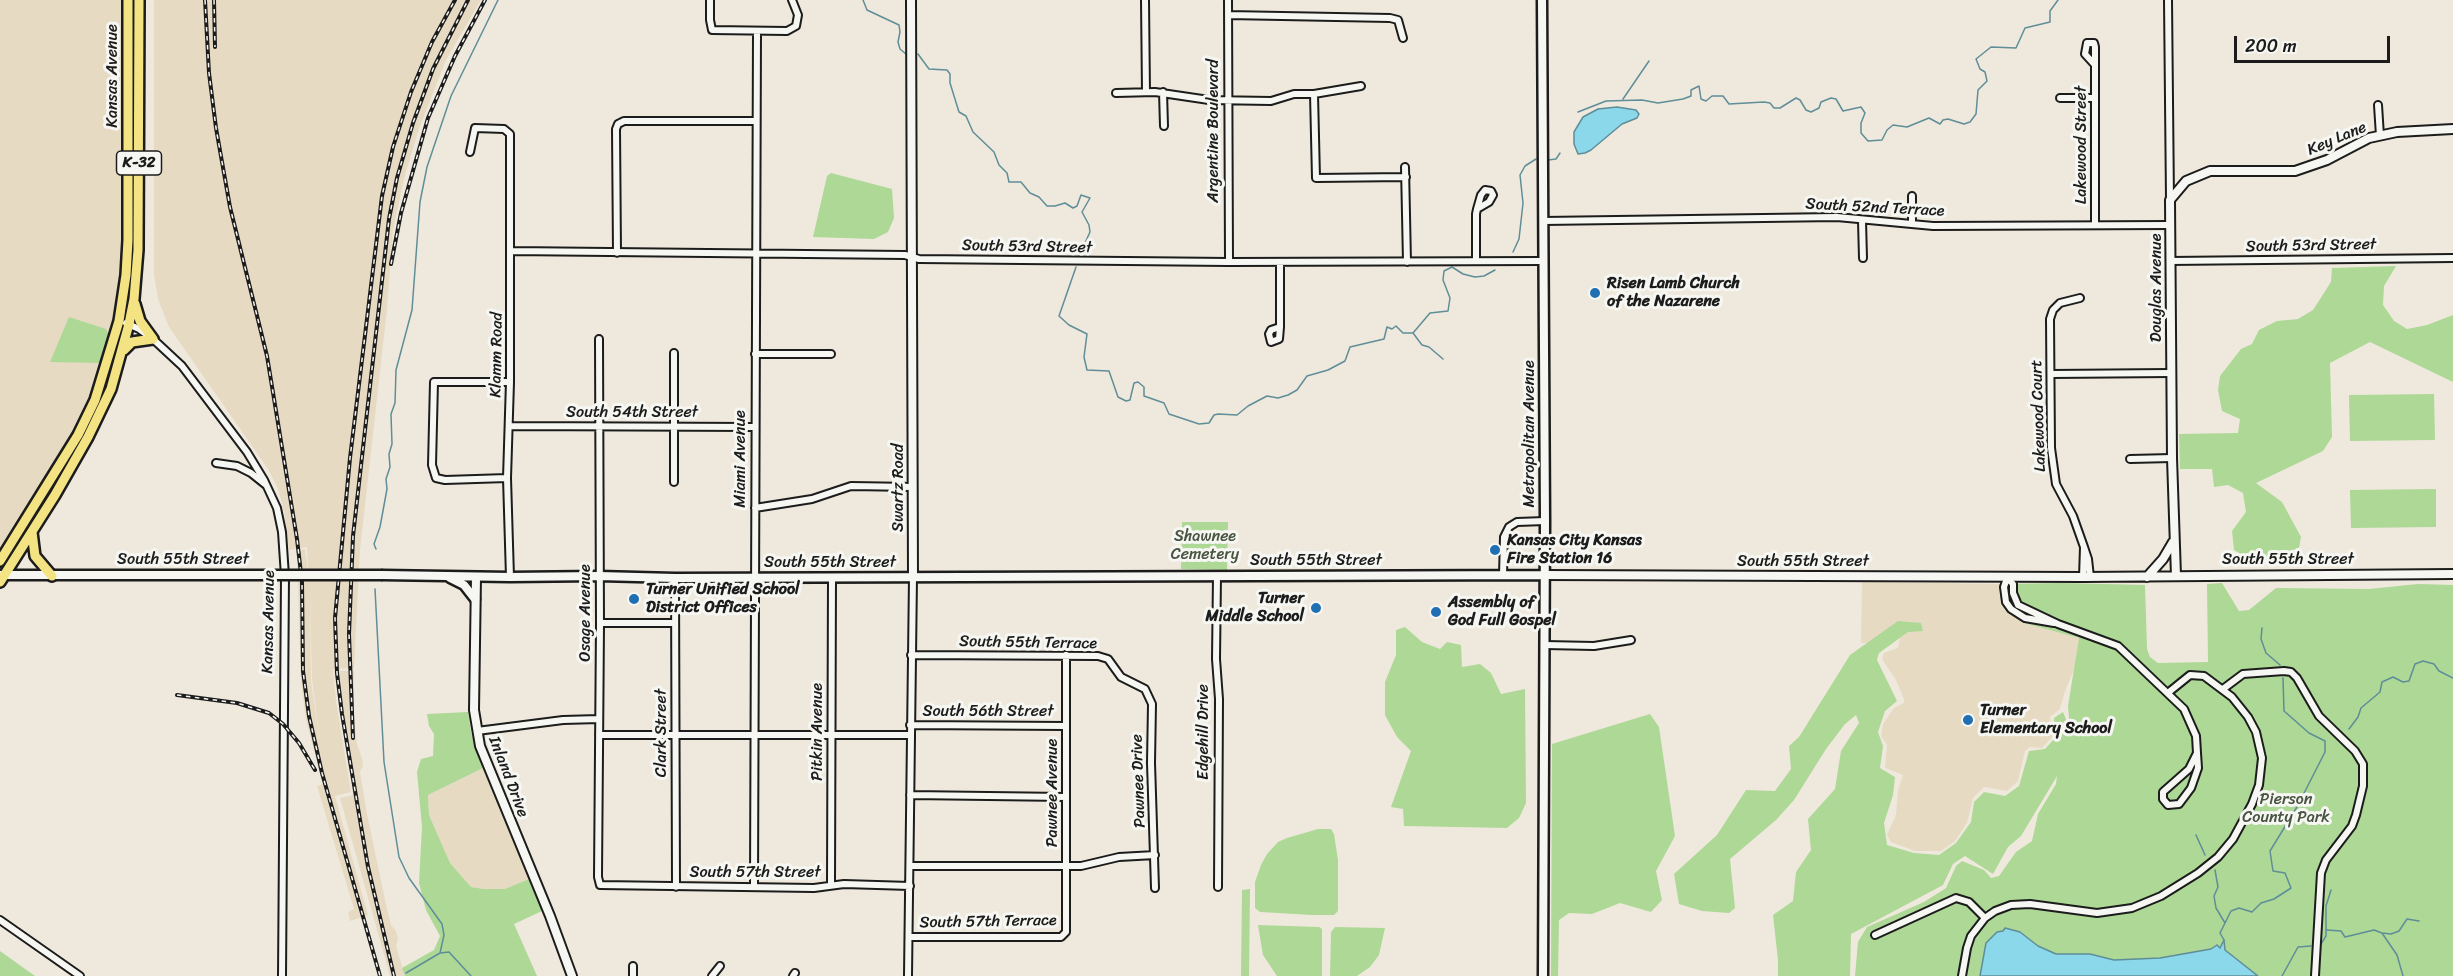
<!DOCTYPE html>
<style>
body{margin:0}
#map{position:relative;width:2453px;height:976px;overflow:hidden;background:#efe9dd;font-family:Sriracha,sans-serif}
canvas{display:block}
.scale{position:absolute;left:2234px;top:36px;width:156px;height:27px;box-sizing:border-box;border:3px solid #1c1c1c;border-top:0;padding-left:8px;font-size:18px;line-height:21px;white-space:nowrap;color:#1c1c1c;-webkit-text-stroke:4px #f6f6f2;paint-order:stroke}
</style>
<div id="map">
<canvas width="2453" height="976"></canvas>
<div class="scale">200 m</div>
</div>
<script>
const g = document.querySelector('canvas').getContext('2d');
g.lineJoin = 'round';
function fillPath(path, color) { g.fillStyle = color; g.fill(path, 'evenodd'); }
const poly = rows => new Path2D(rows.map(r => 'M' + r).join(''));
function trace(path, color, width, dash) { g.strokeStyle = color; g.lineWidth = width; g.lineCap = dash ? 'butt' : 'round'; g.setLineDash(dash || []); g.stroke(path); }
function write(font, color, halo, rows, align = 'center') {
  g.font = font + ' Sriracha,sans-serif'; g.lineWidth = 6; g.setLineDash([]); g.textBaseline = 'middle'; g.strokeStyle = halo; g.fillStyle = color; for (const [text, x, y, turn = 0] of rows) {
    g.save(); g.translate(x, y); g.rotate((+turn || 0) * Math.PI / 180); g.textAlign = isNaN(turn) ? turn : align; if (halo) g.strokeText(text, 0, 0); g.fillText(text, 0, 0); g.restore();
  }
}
const built = poly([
 [0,0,125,0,126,275,95,400,0,559],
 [154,0,481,0,446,60,419,129,405,175,393,230,387,309,360,550,354,668,333,669,336,701,351,792,335,796,368,915,350,921,348,912,354,909,317,786,323,784,306,720,301,682,297,551,305,549,308,571,307,547,289,550,284,511,278,489,268,469,169,327,158,299,154,275],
 [310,590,312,679,320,741,311,681],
 [1862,582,1999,584,2000,595,2024,623,2079,638,2074,670,2065,691,2060,709,2050,717,2052,737,2042,748,2030,747,2025,751,2018,781,2007,791,1984,787,1973,798,1967,823,1955,841,1941,851,1915,851,1891,842,1887,835,1896,815,1898,790,1903,775,1885,768,1887,745,1881,736,1883,724,1894,708,1904,703,1904,699,1896,680,1882,659,1884,653,1898,648,1900,637,1882,643,1861,643],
 [334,671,354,671,354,720,357,744,362,758,363,766,360,772,367,814,387,909,391,925,396,931,398,939,396,946,405,976,390,976,340,798,353,795],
 [483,768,529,879,506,889,484,889,471,887,450,863,429,815,428,795]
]);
const green = poly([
 [831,173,892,189,894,218,888,232,874,239,813,237,827,176],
 [2396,266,2384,286,2383,305,2394,321,2407,329,2427,325,2453,315,2453,382,2370,342,2330,363,2332,437,2323,451,2256,483,2282,502,2301,537,2299,548,2286,552,2267,563,2246,557,2234,550,2232,531,2246,512,2243,493,2228,485,2214,487,2212,469,2180,469,2179,434,2238,433,2240,419,2222,411,2218,390,2220,376,2241,349,2252,344,2259,330,2277,321,2298,319,2313,310,2331,282,2332,268],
 [69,317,106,329,109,335,100,363,50,362],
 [2434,394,2435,440,2350,441,2349,395],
 [2436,489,2436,527,2351,528,2350,490],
 [1182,522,1228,522,1227,570,1181,569],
 [2061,583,2145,585,2147,649,2150,657,2158,663,2208,662,2207,584,2222,583,2239,611,2249,610,2276,588,2369,589,2418,584,2453,585,2453,976,1855,976,1858,942,1867,927,1924,902,1946,888,1956,866,1962,861,1984,870,1991,878,1999,876,2016,852,2032,841,2038,814,2056,784,2057,776,2021,836,2008,847,1993,874,1965,856,1953,864,1943,885,1851,934,1850,976,1778,976,1778,960,1773,915,1793,901,1796,872,1811,850,1808,819,1835,789,1841,751,1859,723,1856,715,1845,724,1826,749,1794,800,1776,820,1730,859,1735,908,1729,913,1702,911,1679,904,1674,874,1717,835,1746,790,1775,791,1791,769,1789,746,1799,737,1850,655,1898,621,1921,623,1923,631,1908,632,1879,653,1877,660,1897,701,1885,711,1878,732,1883,746,1880,768,1895,777,1893,795,1884,823,1887,845,1914,853,1939,855,1956,843,1971,822,1974,802,1984,792,2005,796,2019,786,2029,751,2045,749,2055,738,2054,718,2063,712,2070,729,2068,706,2079,638,2024,623,2007,612,1999,584],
 [1405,627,1422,642,1440,649,1447,642,1461,645,1462,667,1480,664,1491,673,1501,694,1525,689,1526,803,1519,818,1507,828,1404,826,1403,809,1391,807,1411,751,1397,737,1385,715,1385,682,1396,655,1396,630],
 [468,712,471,732,483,768,428,795,429,815,450,863,471,887,484,889,505,889,529,879,542,911,514,924,537,976,405,976,402,968,434,950,440,936,426,910,419,883,422,827,417,772,421,759,433,756,434,734,429,726,427,714],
 [1650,714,1659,727,1675,836,1656,871,1662,900,1651,912,1620,903,1592,914,1569,913,1559,920,1558,976,1551,976,1552,744],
 [1318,829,1331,829,1334,834,1338,860,1338,911,1334,915,1312,915,1260,912,1255,908,1255,882,1261,865,1267,854,1278,842,1287,838],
 [1250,889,1249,976,1241,976,1242,890],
 [1258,925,1319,927,1322,929,1322,976,1277,976,1263,955],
 [1335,927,1385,928,1379,955,1370,967,1357,976,1330,976,1331,932],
 [0,951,35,976,0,976]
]);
const water = poly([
 [1617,107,1636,110,1639,114,1637,118,1622,124,1591,150,1585,153,1578,154,1574,144,1574,132,1583,117,1598,109,1617,107],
 [2005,928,2020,932,2038,946,2056,954,2090,954,2114,960,2160,958,2211,949,2217,945,2220,948,2224,940,2225,950,2258,976,1980,976,1986,943,1997,932,2003,931,2005,928]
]);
const stream = poly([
 [863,0,867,10,899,25,900,32,898,42,900,49,906,54],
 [918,54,929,69,947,70,950,74,950,83,959,112,966,116,973,132,994,152,999,165,1007,173,1009,182,1021,182,1030,193,1039,197,1047,206,1055,206,1065,203,1073,208,1077,206,1081,195,1090,198,1082,212,1089,225,1090,232,1079,256],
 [1623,99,1649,61],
 [1578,112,1606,101,1642,100,1658,103,1683,99,1691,96,1691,90,1699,86,1701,99,1706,101,1712,96,1723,96,1729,104,1764,102,1770,103,1774,108,1780,108,1796,98,1800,100,1806,110,1811,112,1819,108,1821,102,1831,98,1836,99,1843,111,1861,107,1865,113,1861,123,1861,133,1868,141,1882,140,1887,130,1893,125,1907,127,1929,118,1940,124,1943,120,1948,119,1964,124,1970,122,1976,114,1978,90,1987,81,1985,72,1980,69,1976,59,1991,47,2016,48,2025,28,2050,22,2050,11,2058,0],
 [1548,160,1556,159,1560,153],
 [1513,252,1519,239,1523,203,1520,175,1525,166,1536,159],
 [1076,267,1059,316,1069,325,1087,334,1084,357,1087,370,1109,371,1118,397,1126,401,1130,400,1134,383,1138,382,1144,387,1144,396,1164,403,1169,414,1199,424,1209,423,1214,415,1218,414,1237,415,1248,406,1267,396,1278,398,1288,395,1297,390,1307,376,1328,370,1345,361,1350,347,1384,339,1387,327,1392,329,1396,326,1403,333,1413,333,1430,313,1448,311,1450,298,1443,280,1444,271,1452,267,1463,274,1475,277,1484,276,1495,270],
 [1413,333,1422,345,1429,347,1443,359],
 [376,549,374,544,380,527,387,489,386,479,390,467,389,454,392,444,391,414,395,403,396,370,412,310,420,202,427,167,451,96,498,0],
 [375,589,384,762,399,857,409,878,442,924,444,935,440,953],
 [2262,628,2261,639,2266,653,2280,665],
 [2349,729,2358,717,2361,708,2380,692,2382,682,2393,677,2403,682,2409,681,2415,664,2423,661,2434,664,2439,671,2453,678],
 [2196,835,2205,855],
 [2215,870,2218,887,2214,896,2216,908,2225,923],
 [2327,930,2341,931,2345,937,2374,930,2382,933,2397,955,2403,976],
 [2382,933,2391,934,2399,931,2407,919,2419,921],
 [2224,940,2220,933,2231,911,2239,908,2252,912,2261,903,2274,899,2291,888,2285,873,2273,871,2270,851,2297,807,2325,752,2325,741,2309,733,2284,711,2283,678],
 [2321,944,2326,936,2326,906,2331,890],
 [406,973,440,953,449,952,471,976],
 [2282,976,2298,947,2311,946]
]);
const minor = poly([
 [710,0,710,20,712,30,787,31,796,26,798,15,792,0],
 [1145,0,1146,92],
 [1228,0,1229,262],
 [2168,0,2170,200],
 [1228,15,1390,18,1398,20,1403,38],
 [2087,43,2094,43,2095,47,2095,65,2085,54,2087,43],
 [2095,65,2095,225],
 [1163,92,1164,126],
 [1116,93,1155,92,1209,100,1271,101,1294,94,1314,94,1361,86],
 [1314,94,1316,178,1406,177],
 [2060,98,2095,98],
 [2378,105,2380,136],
 [470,152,475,128,504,129,510,134,510,382,507,478,510,577],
 [1405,167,1407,262],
 [1543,221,1837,217,1933,226,2170,225],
 [1862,221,1863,258],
 [1912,224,1912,196],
 [511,251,905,255,919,259,1229,262,1543,261],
 [617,253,616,129,618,124,624,121,756,121],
 [1476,261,1476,214,1477,209,1489,202,1493,195,1491,191,1485,190,1481,195,1477,209],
 [2170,261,2453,258],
 [2080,298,2060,303,2053,310,2050,319,2051,448,2056,484,2073,516,2084,547],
 [126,323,139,329,153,339,182,366,247,452,264,480,277,508,282,532,285,576,282,976],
 [1280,327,1280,262],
 [1280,327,1279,339,1271,342,1269,334,1271,330,1280,327],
 [599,339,600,625,598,877,600,885,814,888,844,884,910,886],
 [755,354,831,354],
 [2051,374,2171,373],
 [509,426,755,427],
 [2130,459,2172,458],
 [216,463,237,466,251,473,266,485],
 [507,478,445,480,436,478,432,465,434,382,510,382],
 [674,482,674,353],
 [755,508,812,499,851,486,913,487],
 [1503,575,1504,537,1509,527,1517,522,1545,521],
 [1217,576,1216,659,1219,699,1218,887],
 [2083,577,2084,547,2088,559,2090,577],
 [675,578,676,887],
 [2007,578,2013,584,2013,593,2018,605,2058,624,2118,646,2184,709,2196,736,2197,753,2189,769,2163,792,2163,799,2168,805,2179,804,2191,788,2198,768,2197,753],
 [2007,578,2004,587,2006,602,2011,609,2025,618,2054,623],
 [600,623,675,623],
 [1545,645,1594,646,1631,640],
 [911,655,1098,656,1108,659,1121,677,1145,689,1152,704,1151,763,1155,888],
 [2223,689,2243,674,2284,671,2291,672,2297,678,2319,716,2355,751,2363,764,2363,786,2356,815,2352,826,2326,860,2321,873,2315,976],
 [910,725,1066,726],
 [477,731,563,720,599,719],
 [599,735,910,735],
 [910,795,1066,797],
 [910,866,1081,866,1119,857,1155,855],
 [831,885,832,578],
 [754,887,757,31],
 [0,920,80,976],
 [1875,935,1956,898,1969,902,1985,918],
 [909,937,1061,937,1066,932,1066,655],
 [633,976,633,966],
 [712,976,720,966],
 [793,976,795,973],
 [908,976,913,577],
 [1962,976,1967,948,1971,936,1985,918,1995,911,2011,905,2030,904,2097,913,2132,908,2161,896,2198,873,2218,857,2233,839,2252,804,2259,785,2262,758,2256,732,2248,717,2232,697,2204,676,2190,675,2169,692]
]);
const tertiary = poly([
 [911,0,913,577],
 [1544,575,2083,577,2453,574],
 [2176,576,2172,458,2170,200,2186,181,2210,171,2295,171,2327,160,2369,138,2397,132,2453,129],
 [476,577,474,710,480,746,550,916,572,976],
 [2147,577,2163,559,2173,542]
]);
const secondary = poly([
 [1542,0,1545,521,1543,976],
 [0,575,265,575],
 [383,575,510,577,599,576,675,578,1544,575],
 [450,578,464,585,475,599]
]);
const primary = poly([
 [135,304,140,321,153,339],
 [124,350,132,342,153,339],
 [32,532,35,556,52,576],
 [0,561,78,435,95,400,119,321,126,275,128,240,128,0],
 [0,582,55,495,88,437,111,389,129,324,134,299,138,250,139,0]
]);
const rail = poly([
 [205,0,209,73,216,128,230,207,267,356,297,539,302,582,303,671,309,716,322,773,380,976],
 [214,0,215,47],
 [391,264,401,213,428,118,455,56,485,0],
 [177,695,237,703,269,713,283,724,299,743,315,770],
 [353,738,349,634,353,536,389,219,397,178,413,123,433,69,468,0],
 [394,976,368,867,342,714,337,673,335,618,350,458,382,196,393,147,411,92,432,42,455,0]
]);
const secondaryBridge = poly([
 [265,575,383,575]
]);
const markers = [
 [1595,293,6,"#1f6fb2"],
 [1495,550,6,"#1f6fb2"],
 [634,599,6,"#1f6fb2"],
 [1316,608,6,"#1f6fb2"],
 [1436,612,6,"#1f6fb2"],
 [1968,720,6,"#1f6fb2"]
];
const shields = [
 [139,163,45]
];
const shieldNames = [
 ["K-32",139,163]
];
const streetNames = [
 ["Kansas Avenue",113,76,-90],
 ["Argentine Boulevard",1214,131,-90],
 ["Key Lane",2337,139,-23],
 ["Lakewood Street",2082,145,-90],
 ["South 52nd Terrace",1875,208,3],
 ["South 53rd Street",2311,246,-1],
 ["South 53rd Street",1027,247,1],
 ["Douglas Avenue",2157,288,-90],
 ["Klamm Road",497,355,-89],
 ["South 54th Street",632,413],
 ["Lakewood Court",2039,416,-92],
 ["Metropolitan Avenue",1530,434,-90],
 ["Miami Avenue",741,459,-90],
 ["Swartz Road",899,488,-90],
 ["South 55th Street",183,560],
 ["South 55th Street",2288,560],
 ["South 55th Street",1316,561],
 ["South 55th Street",1803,562],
 ["South 55th Street",830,563],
 ["Osage Avenue",586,613,-90],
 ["Kansas Avenue",269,622,-89],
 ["South 55th Terrace",1028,643,1],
 ["South 56th Street",988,712],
 ["Pitkin Avenue",818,732,-90],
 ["Edgehill Drive",1204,732,-90],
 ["Clark Street",662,733,-90],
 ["Inland Drive",508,777,69],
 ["Pawnee Drive",1139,781,-92],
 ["Pawnee Avenue",1053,793,-90],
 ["South 57th Street",755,873],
 ["South 57th Terrace",988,922,-1]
];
const poiNames = [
 ["Risen Lamb Church",1607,284],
 ["of the Nazarene",1607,302],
 ["Kansas City Kansas",1507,541],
 ["Fire Station 16",1507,559],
 ["Turner Unified School",646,590],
 ["District Offices",646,608],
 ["Turner",1304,599,"right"],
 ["Middle School",1304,617,"right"],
 ["Assembly of",1448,603],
 ["God Full Gospel",1448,621],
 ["Turner",1980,711],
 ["Elementary School",1980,729]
];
const parkNames = [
 ["Shawnee",1205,537],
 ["Cemetery",1205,555],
 ["Pierson",2286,800],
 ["County Park",2286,818]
];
fillPath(built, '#e7dac3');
fillPath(green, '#add896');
fillPath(water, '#8bd8eb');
trace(water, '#5f8d98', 1.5);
trace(stream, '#5f8d98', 1.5);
trace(minor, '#1c1c1c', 10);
trace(tertiary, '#1c1c1c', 12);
trace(secondary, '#1c1c1c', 13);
trace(primary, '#1c1c1c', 14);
trace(minor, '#f6f6f2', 6);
trace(tertiary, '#f6f6f2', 8);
trace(secondary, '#f6f6f2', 8);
trace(primary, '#f4e382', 9);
trace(rail, '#1c1c1c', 4);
trace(rail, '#f6f6f2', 1.5, [4.5]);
trace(secondaryBridge, '#1c1c1c', 13, []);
trace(secondaryBridge, '#f6f6f2', 8);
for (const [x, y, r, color] of markers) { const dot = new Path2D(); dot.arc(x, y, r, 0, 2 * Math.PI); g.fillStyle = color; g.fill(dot); trace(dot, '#f6f6f2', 2); }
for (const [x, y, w] of shields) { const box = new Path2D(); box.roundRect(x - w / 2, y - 12, w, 24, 4.5); g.fillStyle = '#f6f6f2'; g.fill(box); trace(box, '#1c1c1c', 1.5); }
write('bold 15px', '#1c1c1c', null, shieldNames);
write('16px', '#1c1c1c', '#f6f6f2', streetNames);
write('bold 16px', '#1c1c1c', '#f6f6f2', poiNames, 'left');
write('16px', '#485441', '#f6f6f2', parkNames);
</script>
